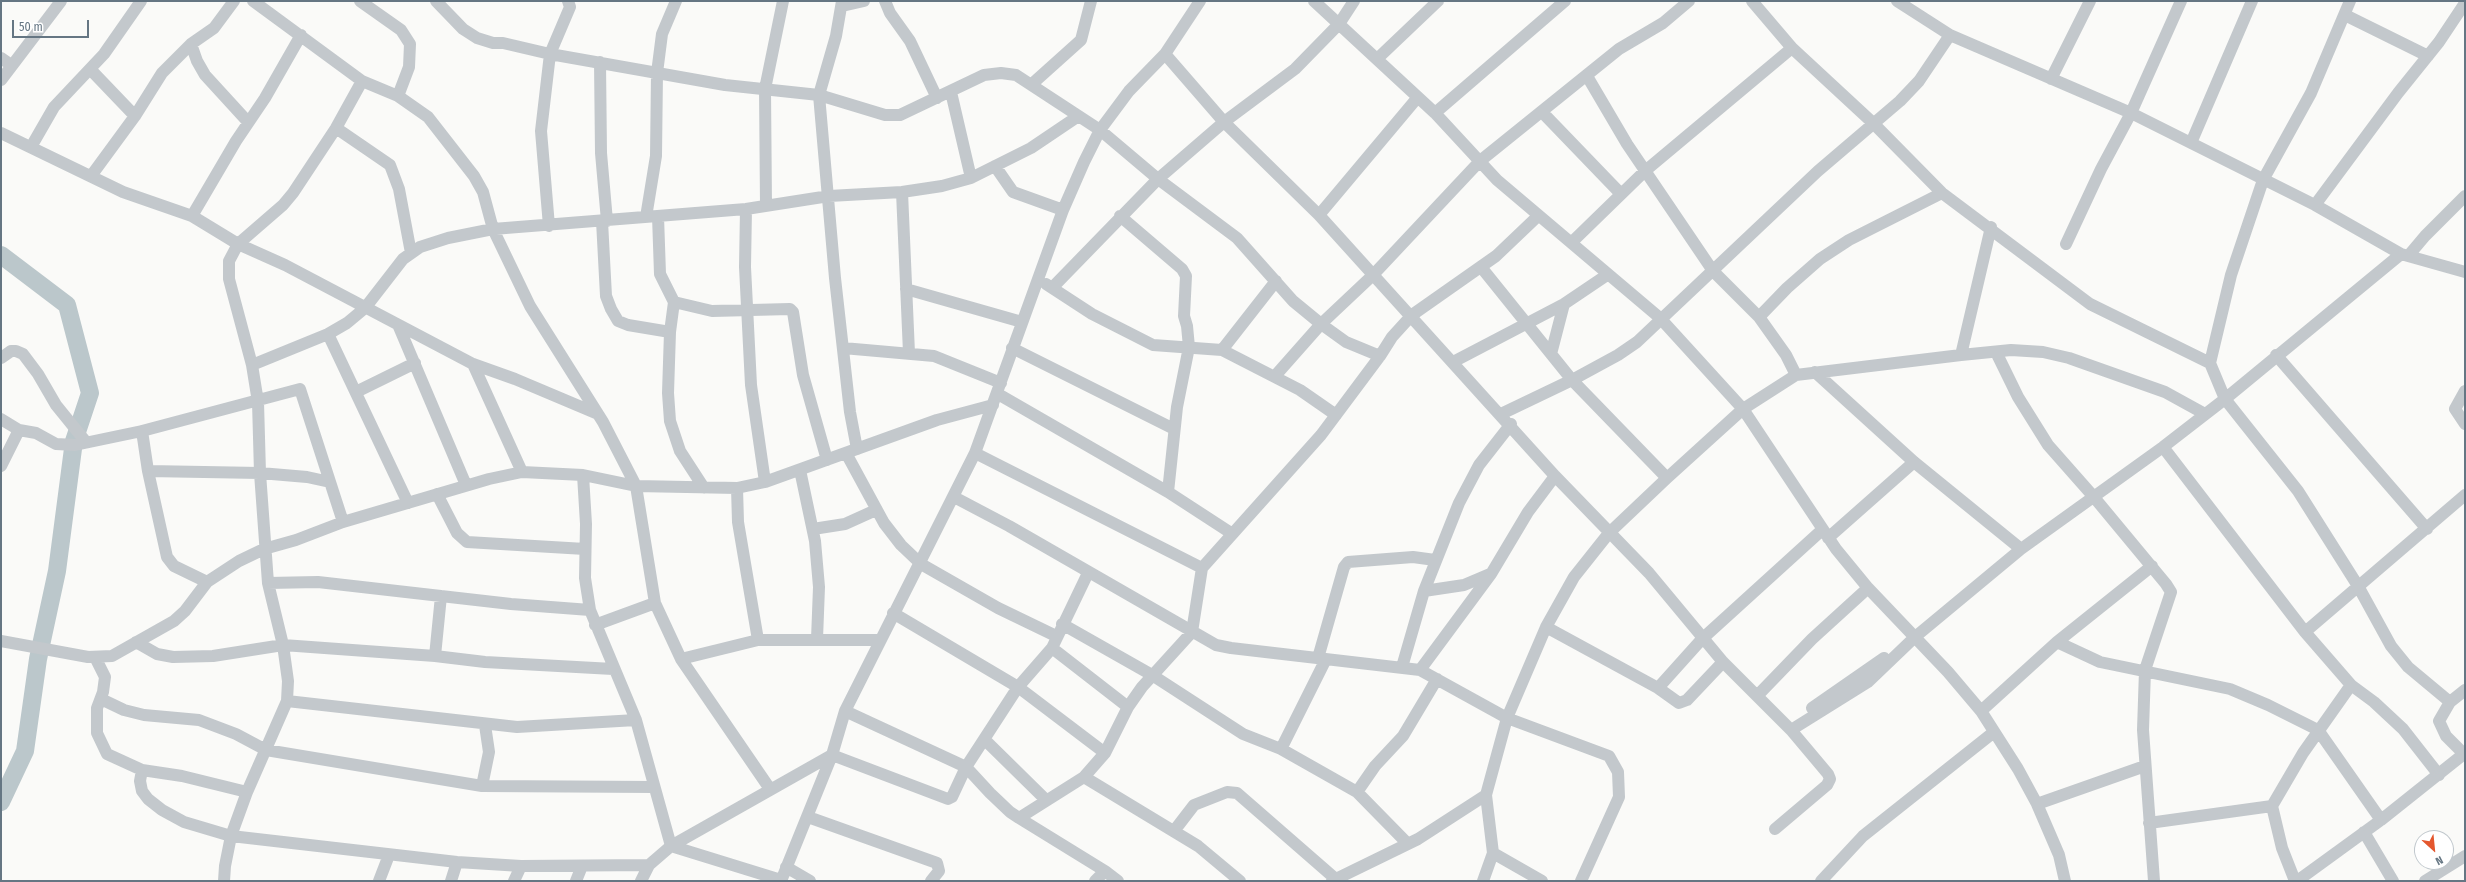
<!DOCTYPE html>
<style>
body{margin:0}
#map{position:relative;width:2466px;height:882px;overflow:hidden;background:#fafaf8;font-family:"Fira Sans Condensed",sans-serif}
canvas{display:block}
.frame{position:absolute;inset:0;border:2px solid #657683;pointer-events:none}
.north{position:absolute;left:2414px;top:830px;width:40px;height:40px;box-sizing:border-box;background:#fff;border:1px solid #c1c8cd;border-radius:50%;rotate:153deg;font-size:11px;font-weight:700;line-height:16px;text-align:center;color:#657683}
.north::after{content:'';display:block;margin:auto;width:14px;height:18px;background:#e4572e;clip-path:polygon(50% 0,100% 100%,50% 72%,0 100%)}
.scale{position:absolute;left:12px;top:20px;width:77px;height:18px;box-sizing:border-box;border:2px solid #657683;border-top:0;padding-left:5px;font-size:12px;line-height:14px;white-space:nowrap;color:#657683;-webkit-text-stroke:3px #fff;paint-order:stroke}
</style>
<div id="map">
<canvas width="2466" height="882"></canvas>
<div class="frame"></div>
<div class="north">N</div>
<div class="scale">50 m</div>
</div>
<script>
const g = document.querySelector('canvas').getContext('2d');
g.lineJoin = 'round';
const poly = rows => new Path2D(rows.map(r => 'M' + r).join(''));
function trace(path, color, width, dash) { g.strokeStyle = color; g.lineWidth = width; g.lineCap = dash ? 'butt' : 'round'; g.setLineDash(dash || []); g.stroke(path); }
const river = poly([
 [1,255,67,305,90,393,74,441,57,571,38,659,25,751,1,802]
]);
const minor = poly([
 [253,1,362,81,398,96,428,117,474,176,483,192,493,229,530,306,603,422,636,486,655,603,681,659,770,789],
 [360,1,401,30,410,44,409,67,398,96],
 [436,1,463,29,477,38,493,43,503,43,550,54,725,85,819,95,885,115,900,115,984,75,1001,73,1016,75,1100,130,1158,179,1237,238,1293,301,1321,324,1346,342,1380,356],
 [842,1,836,36,819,95,835,278,850,412,857,449],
 [885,1,890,13,910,41,937,98],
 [1314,1,1435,113,1497,180,1660,318,1743,409,1836,549,1868,588,1948,672,1981,711,2018,769,2037,804,2059,855,2065,881],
 [1752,1,1792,48,1873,123,1942,193,2090,304,2210,363],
 [1897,1,1950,35,2131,113,2315,205,2401,254,2465,272],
 [2350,1,2311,93,2263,180,2231,275,2210,363,2225,399,2298,491,2358,586,2391,646,2408,667,2450,702],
 [842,6,864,1],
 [2345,15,2428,56],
 [191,44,197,61,205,75,248,122],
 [1165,54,1224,122,1319,215,1555,476,1649,573,1723,662,1791,730,1828,774,1830,779,1827,785,1775,829],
 [1,58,11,65],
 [1377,59,1438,1],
 [600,62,601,153,607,221],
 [90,69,135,116],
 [1587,76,1627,144,1713,271,1759,317,1786,355,1796,375],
 [2051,79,2090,1],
 [1,80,61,1],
 [1032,84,1081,40,1091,1],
 [951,92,971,178],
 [1542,112,1621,194],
 [1435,113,1565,1],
 [336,128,390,165,399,189,411,253],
 [1,133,123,192,192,216,238,244,285,265,473,364,515,379,598,414],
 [2191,143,2252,1],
 [31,147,54,107,104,54,141,1],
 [995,166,1013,192,1063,210],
 [91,176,135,116,162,73,191,44,214,28,234,1],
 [902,192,909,353],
 [2315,205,2398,93,2439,42,2465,3],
 [766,206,765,89,783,1],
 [746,209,745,267,751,385,765,482],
 [1319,215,1418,97],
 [192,216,236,141,265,98,301,35],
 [658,216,660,274,674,302,670,332,668,393,670,421,680,451,704,488],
 [1120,216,1182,269,1186,276,1184,316,1187,326,1189,347,1177,407,1168,492],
 [646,217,656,156,657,73,662,34,676,1],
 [602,221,606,296,611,309,618,321,628,325,670,332],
 [549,226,541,131,550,54,570,7,568,1],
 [1572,242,1645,171,1792,48],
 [2066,244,2101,169,2131,113,2181,1],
 [2409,255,2425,236,2465,196],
 [1481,267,1572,380,1667,478],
 [1046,284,1092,314,1153,345,1222,350,1300,390,1336,415],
 [1052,288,1158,179,1224,122,1295,69,1339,24,1354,1],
 [906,289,1022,322],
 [674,302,712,311,790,309,793,312,803,375,827,460],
 [1759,317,1787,288,1820,259,1849,240,1942,193],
 [399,327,466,485],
 [328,334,408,503],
 [843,348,934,356,1001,383],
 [1012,348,1174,429],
 [1222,350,1276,281],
 [1996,352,2018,397,2048,445,2093,496,2166,584,2171,592,2145,670,2143,730,2154,881],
 [1551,354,1564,304],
 [1961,355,1991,227],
 [2276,355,2427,529],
 [1,358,11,351,16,351,23,354,38,374,56,405,86,442],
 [1453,362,1564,304,1607,275],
 [473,364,522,472],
 [252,365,328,334,347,323,365,308,403,259,420,247,448,238,493,229,746,209,829,196,902,192,942,186,971,178,1031,148,1077,117],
 [1815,372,1914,462,2021,549],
 [1275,376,1321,324,1373,275,1480,161,1619,49,1663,23,1689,1],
 [2465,391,2455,409,2465,424],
 [356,392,415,363],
 [998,394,1168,492,1231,533],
 [1501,414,1572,380,1618,355,1637,342,1818,171,1900,101,1919,81,1950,35],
 [1,419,19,430,36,433,56,444,75,445,142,431,300,389,343,522],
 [142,431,148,471,167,557,174,566,207,582],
 [2163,447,2305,632,2351,685,2374,702,2403,729,2439,775],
 [846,453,884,523,901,545,921,564,998,608,1056,636],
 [975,453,1202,568,1192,632,1142,687,1128,707,1105,753,1084,777],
 [1,466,19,430],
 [800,470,815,541,819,587,817,639],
 [148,471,260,473,307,477,330,482],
 [583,475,586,524,585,578,590,610,636,720,671,846,781,880],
 [737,488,738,522,758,640],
 [437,494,457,533,467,542,585,549],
 [954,497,1009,526,1216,645,1231,648,1420,670,1507,718,1609,756,1618,772,1619,797,1581,881],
 [813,529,845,524,876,510],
 [1828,538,1914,462],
 [1202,568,1321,435,1380,356,1392,337,1412,315,1496,256,1538,216],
 [268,583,318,582,511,604,590,610],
 [1424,591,1464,585,1490,574],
 [893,613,1018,687,1105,753],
 [1062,624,1152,675,1243,734,1281,749,1357,792],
 [595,625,655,603],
 [1546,627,1658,688,1679,703,1687,700,1723,662],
 [2305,632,2465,495],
 [1,641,88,657,112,656,174,621,185,611,207,582,239,561,264,549,296,540,343,522,489,479,522,472,583,475,636,486,737,488,765,482,937,420,993,405],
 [136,642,157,654,173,657,213,656,283,645,435,656,485,662,613,669],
 [2057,642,2100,662,2230,689,2268,705,2318,730,2381,820],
 [1052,648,1128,707],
 [435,656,441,596],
 [95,657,105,677,103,692,97,708,97,733,107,754,142,770,182,776,247,792],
 [1318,658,1344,567,1348,562,1413,557,1435,560],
 [681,659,758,640,879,640],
 [1402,667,1424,591,1459,503,1479,465,1511,424],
 [1420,670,1491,574,1528,512,1555,476],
 [1658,688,1702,639,1822,530],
 [1757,696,1812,639,1868,588],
 [101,699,124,710,144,715,199,720,236,734,266,750,482,786,654,787],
 [287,701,517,727,636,720],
 [1812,708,1884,658],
 [845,711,966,767,1018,687,1052,648,1088,573],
 [1981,711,2057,642,2152,566],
 [1791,730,1868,682,1915,637,2021,549,2163,447,2225,399,2401,254],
 [985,740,1046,800],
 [1281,749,1326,659],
 [2464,754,2446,736,2439,721,2450,702,2465,690],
 [142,770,140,781,142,791,148,799,162,810,184,822,231,836,457,862,521,866,649,865],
 [482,786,489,752,485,725],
 [2037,804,2145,766],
 [808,817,937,863,939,871,931,881],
 [1019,818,1105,871,1118,881],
 [2149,823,2272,806],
 [1174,831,1194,805,1227,792,1237,793,1338,881],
 [2364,832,2393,881],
 [1408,844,1357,792,1375,766,1403,736,1437,679],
 [1493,853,1542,881],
 [786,867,810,881],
 [224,881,225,866,231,836,247,792,287,701,288,681,283,645,268,583,260,473,258,402,252,365,229,279,229,261,238,244,283,205,293,193,336,128,362,81],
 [379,881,389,855],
 [451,881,457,862],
 [514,881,521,866],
 [576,881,582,866],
 [641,881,649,865,671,846,832,755,948,799,952,797,966,767,990,793,1010,812,1019,818,1084,777,1198,846,1240,881],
 [781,881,832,755,845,711,975,453,1063,210,1084,162,1100,130,1129,91,1165,54,1200,1],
 [1095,881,1105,871],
 [1332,881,1418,839,1486,795,1507,718,1546,627,1574,577,1609,533,1667,478,1743,409,1796,375,1961,355,2011,350,2043,352,2069,358,2165,392,2205,414],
 [1483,881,1493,853,1486,795],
 [1821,881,1863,836,1994,732],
 [2295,881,2282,848,2272,806,2303,753,2351,685],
 [2297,881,2381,820,2465,753],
 [2425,881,2465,856]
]);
trace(river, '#bbc7cb', 18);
trace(minor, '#c3c8cc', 12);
</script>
